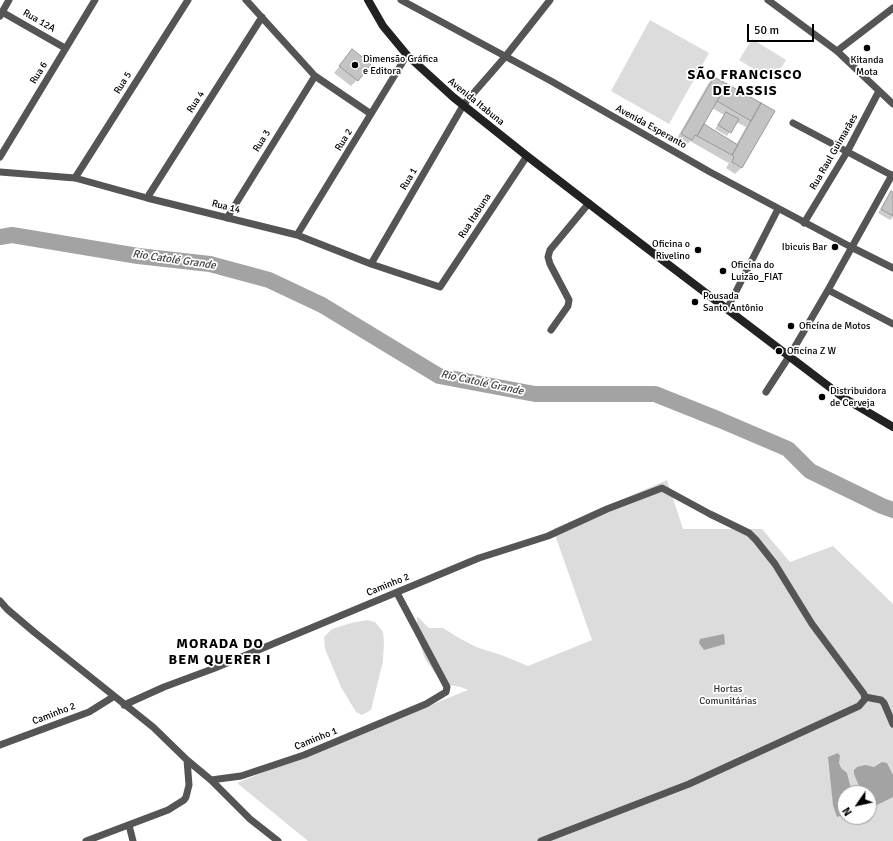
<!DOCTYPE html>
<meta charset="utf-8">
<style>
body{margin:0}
#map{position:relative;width:893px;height:841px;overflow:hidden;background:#fff;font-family:Signika,sans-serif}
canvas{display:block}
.north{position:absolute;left:837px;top:785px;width:40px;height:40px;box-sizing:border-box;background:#fff;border:1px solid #999;border-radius:50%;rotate:236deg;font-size:11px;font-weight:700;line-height:16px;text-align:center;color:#000}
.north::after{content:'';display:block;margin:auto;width:14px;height:18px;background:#000;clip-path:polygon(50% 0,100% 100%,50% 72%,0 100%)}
.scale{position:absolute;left:747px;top:24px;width:67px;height:18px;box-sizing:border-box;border:2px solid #000;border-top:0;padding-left:5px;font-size:12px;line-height:14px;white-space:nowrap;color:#000;-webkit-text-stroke:3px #fff;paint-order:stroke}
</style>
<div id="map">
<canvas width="893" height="841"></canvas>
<div class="north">N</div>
<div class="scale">50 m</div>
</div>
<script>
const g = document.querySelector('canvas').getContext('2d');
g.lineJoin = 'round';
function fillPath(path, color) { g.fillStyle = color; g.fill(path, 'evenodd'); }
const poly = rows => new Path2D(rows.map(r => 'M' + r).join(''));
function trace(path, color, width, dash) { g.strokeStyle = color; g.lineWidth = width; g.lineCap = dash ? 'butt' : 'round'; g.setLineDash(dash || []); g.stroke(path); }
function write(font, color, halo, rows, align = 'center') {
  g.font = font + ' Signika,sans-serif'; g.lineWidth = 3.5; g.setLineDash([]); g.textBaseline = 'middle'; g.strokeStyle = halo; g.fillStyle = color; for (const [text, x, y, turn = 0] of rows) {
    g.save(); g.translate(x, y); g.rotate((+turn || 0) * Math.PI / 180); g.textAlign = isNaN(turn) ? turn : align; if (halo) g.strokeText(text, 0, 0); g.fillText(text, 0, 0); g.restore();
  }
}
const green = poly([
 [650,20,709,53,669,124,611,91],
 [752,39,786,60,773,81,739,60],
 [667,480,683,529,762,529,790,562,833,546,893,604,893,841,308,841,237,783,468,690,461,687,443,684,425,659,417,636,417,616,429,628,443,628,459,638,476,647,504,656,528,666,592,640,553,529],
 [845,793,869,793,869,817,845,817],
 [367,620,375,622,383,632,384,642,383,661,371,710,362,715,356,712,341,687,325,649,324,637,332,629,351,623]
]);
const water = poly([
 [724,634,725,644,704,650,699,643,700,639],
 [838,753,840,756,839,763,841,768,847,773,852,793,845,793,845,814,837,817,833,805,828,757],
 [882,762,887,763,893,775,893,797,869,809,869,793,862,793,854,774,854,770,857,767,866,765,874,767]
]);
const shadow = poly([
 [352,51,357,80,351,86,334,73],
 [714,78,774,112,742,167,735,174,726,168,729,163,725,161,690,141,685,146,676,140,708,84],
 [712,108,724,115,715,129,727,136,736,122,746,127,736,145,702,124],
 [891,193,893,194,893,217,890,220,878,213,888,197]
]);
const river = poly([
 [0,237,12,235,138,256,210,264,269,280,322,305,439,376,535,394,655,394,720,420,788,449,810,471,882,506,893,510]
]);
const building = poly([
 [352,49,371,64,358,81,339,66,352,49],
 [714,77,727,84,697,136,695,135,692,140,681,134,714,77],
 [727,84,761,103,751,121,717,101,727,84],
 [761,103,775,111,742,168,732,162,734,157,732,155,761,103],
 [726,112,739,119,731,133,718,125,726,112],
 [704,124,738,145,732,155,697,136,704,124],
 [891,191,893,192,893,216,881,209,891,191]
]);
const minor = poly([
 [246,0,315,76,371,114],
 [401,0,551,81,710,172,851,247,893,268],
 [768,0,837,51,893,104],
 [2,12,65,48],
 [0,16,9,0],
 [837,51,893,8],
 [793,123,893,176],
 [0,157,95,0],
 [0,172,75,178,147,198,297,235,371,264,440,287,527,156],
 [75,178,188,0],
 [147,198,262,17],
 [227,218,315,76],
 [804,223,847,152,879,91],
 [297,235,407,55],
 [371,264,464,104,505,57,550,0],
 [828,290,893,324],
 [727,309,778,209],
 [551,330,568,306,569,300,550,264,548,257,550,250,589,203],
 [766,392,790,355,828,290,892,175],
 [0,601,7,609,34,632,153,727,187,760,189,785,186,797,184,800,168,810,86,841],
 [865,697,881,700,884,703,893,724],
 [124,705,164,687,215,668,479,558,548,536,607,509,662,488,710,514,749,533,756,540,775,564,812,624,864,694,865,699,859,706,689,784,541,841],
 [0,745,89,712,113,697],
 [187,760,211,780,250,819,278,841],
 [211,780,241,776,304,755,426,704,446,692,447,687,397,593],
 [129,825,133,841]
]);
const secondary = poly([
 [368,0,383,26,407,55,453,97,527,156,640,243,844,398,893,427]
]);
const markers = [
 [867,48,4,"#000"],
 [355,65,4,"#000"],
 [835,247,4,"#000"],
 [698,250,4,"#000"],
 [723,271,4,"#000"],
 [695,302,4,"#000"],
 [791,326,4,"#000"],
 [779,351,4,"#000"],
 [822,397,4,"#000"]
];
const streetNames = [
 ["Rua 12A",39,21,30],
 ["Rua 6",39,73,-59],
 ["Rua 5",123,83,-58],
 ["Rua 4",196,102,-57],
 ["Avenida Itabuna",476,102,39],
 ["Avenida Esperanto",651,127,29],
 ["Rua 2",344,140,-58],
 ["Rua 3",262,141,-58],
 ["Rua Raul Guimarães",834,152,-60],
 ["Rua 1",409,179,-60],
 ["Rua 14",226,207,14],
 ["Rua Itabuna",475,216,-57],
 ["Caminho 2",388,585,-22],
 ["Caminho 2",54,714,-21],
 ["Caminho 1",316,739,-22]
];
const poiNames = [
 ["Dimensão Gráfica",363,59],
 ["e Editora",363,71],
 ["Kitanda",867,60,"center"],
 ["Mota",867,72,"center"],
 ["Oficina o",690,244,"right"],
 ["Rivelino",690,256,"right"],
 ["Ibicuis Bar",827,247,"right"],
 ["Oficína do",731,265],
 ["Luizão_FIAT",731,277],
 ["Pousada",703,296],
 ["Santo Antônio",703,308],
 ["Oficína de Motos",799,326],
 ["Oficína Z W",787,351],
 ["Distribuidora",830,391],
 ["de Cerveja",830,403]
];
const parkNames = [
 ["Hortas",728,689],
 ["Comunitárias",728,701]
];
const waterNames = [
 ["Rio Catolé Grande",174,260,8],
 ["Rio Catolé Grande",482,383,12]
];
const districtNames = [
 ["SÃO FRANCISCO",745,75],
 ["DE ASSIS",745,91],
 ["MORADA DO",220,644],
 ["BEM QUERER I",220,660]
];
fillPath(green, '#dcdcdc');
fillPath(water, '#a3a3a3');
fillPath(shadow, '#0003');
trace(river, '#a3a3a3', 16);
fillPath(building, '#c4c4c4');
trace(building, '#999', 1);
trace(minor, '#555', 7);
trace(secondary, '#222', 8);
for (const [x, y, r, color] of markers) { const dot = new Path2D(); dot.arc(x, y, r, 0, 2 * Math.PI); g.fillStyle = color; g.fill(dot); trace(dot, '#fff', 1.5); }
write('10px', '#000', '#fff', streetNames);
write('10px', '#000', '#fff', poiNames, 'left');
write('10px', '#333', '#fff', parkNames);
write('italic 11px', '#444', '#fff', waterNames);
g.letterSpacing = '1px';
write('bold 14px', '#000', '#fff', districtNames);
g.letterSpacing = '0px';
</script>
